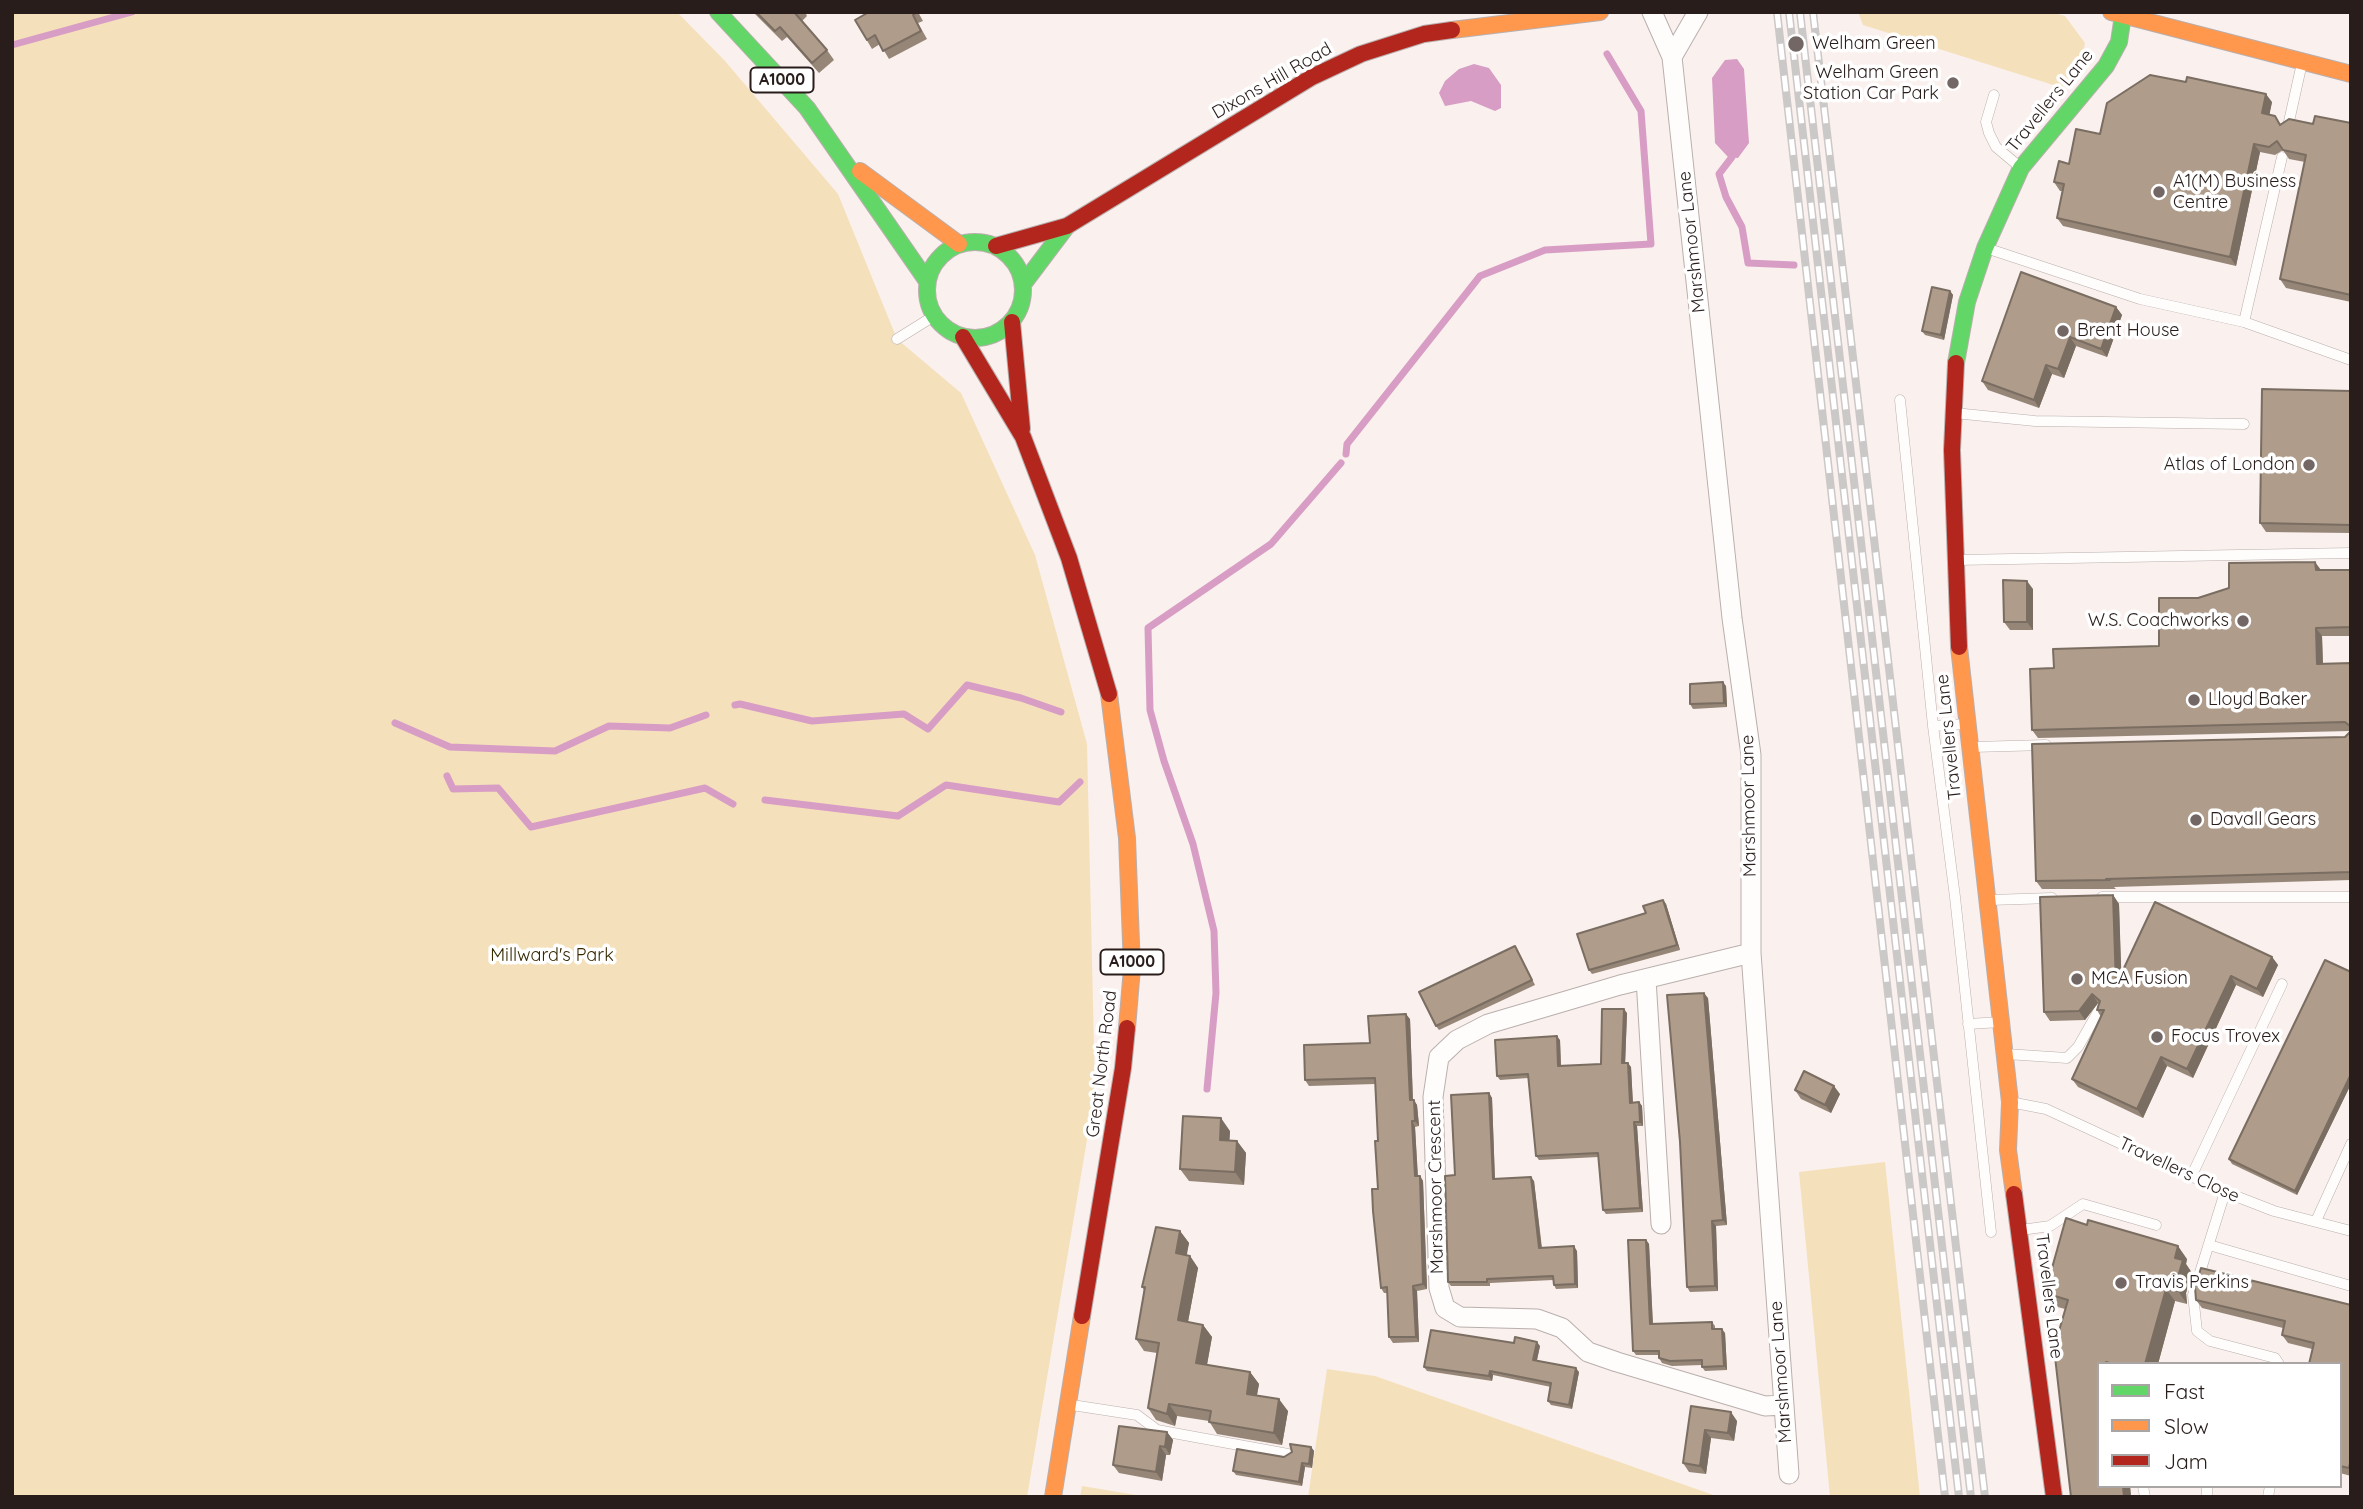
<!DOCTYPE html>
<style>
body{margin:0}
#map{position:relative;width:2363px;height:1509px;overflow:hidden;background:#faf0ed;font-family:Quicksand,sans-serif}
canvas{display:block}
.frame{position:absolute;inset:0;border:14px solid #281d1b;pointer-events:none}
.legend{position:absolute;left:2097px;top:1362px;width:245px;height:126px;box-sizing:border-box;background:#fff;border:2px solid #a9a5a4;margin:0;padding:9px 12px;list-style:none;font-size:21px;color:#281d1b}
.legend li{display:flex;align-items:center;gap:14px;height:35px}
.legend b{width:35px;border:2px solid #a9a5a4}
</style>
<div id="map">
<canvas width="2363" height="1509"></canvas>
<div class="frame"></div>
<ul class="legend">
<li><b style="height:9px;background:#63d668"></b>Fast</li>
<li><b style="height:9px;background:#ff974d"></b>Slow</li>
<li><b style="height:9px;background:#b3261e"></b>Jam</li>
</ul>
</div>
<script>
const g = document.querySelector('canvas').getContext('2d');
g.lineJoin = 'round';
function fillPath(path, color) { g.fillStyle = color; g.fill(path, 'evenodd'); }
const poly = rows => new Path2D(rows.map(r => 'M' + r).join(''));
function trace(path, color, width, dash) { g.strokeStyle = color; g.lineWidth = width; g.lineCap = dash ? 'butt' : 'round'; g.setLineDash(dash || []); g.stroke(path); }
function write(font, color, halo, rows, align = 'center') {
  g.font = font + ' Quicksand,sans-serif'; g.lineWidth = 7; g.setLineDash([]); g.textBaseline = 'middle'; g.strokeStyle = halo; g.fillStyle = color; for (const [text, x, y, turn = 0] of rows) {
    g.save(); g.translate(x, y); g.rotate((+turn || 0) * Math.PI / 180); g.textAlign = isNaN(turn) ? turn : align; if (halo) g.strokeText(text, 0, 0); g.fillText(text, 0, 0); g.restore();
  }
}
const green = poly([
 [12,12,677,12,725,61,838,194,897,339,961,393,1035,555,1087,744,1095,1092,1027,1497,12,1497],
 [1858,12,2050,12,2065,16,2085,43,2081,65,2066,89,1863,25],
 [1885,1162,1920,1497,1830,1497,1799,1172],
 [1327,1369,1375,1376,1719,1497,1308,1497],
 [1082,1486,1148,1497,1080,1497]
]);
const water = poly([
 [1737,59,1744,69,1749,143,1738,158,1728,157,1715,143,1712,78,1725,60],
 [1474,64,1489,68,1501,85,1501,108,1495,111,1471,101,1445,106,1439,93,1445,81,1459,69]
]);
const stream = poly([
 [12,45,132,12],
 [1732,157,1719,174,1726,197,1742,227,1748,263,1794,265],
 [1346,454,1347,444,1480,276,1545,250,1651,244,1641,111,1607,54],
 [735,705,740,704,812,721,904,714,928,729,967,685,1021,698,1061,712],
 [395,723,450,747,555,751,609,726,670,728,706,715],
 [447,776,453,789,498,788,531,827,705,788,733,804],
 [765,800,898,816,946,785,1059,802,1080,782],
 [1207,1089,1216,993,1214,931,1193,844,1164,761,1150,710,1148,628,1271,544,1341,463]
]);
const lane = poly([
 [1994,95,1986,122,1989,133,1996,147,2020,167],
 [2288,126,2302,63],
 [1986,248,2140,299,2244,322,2351,360],
 [2244,322,2282,157],
 [897,339,934,316],
 [1900,400,1933,726,1955,897,1991,1232],
 [1954,413,2035,421,2244,424],
 [1956,560,2351,553],
 [1933,726,1966,724],
 [1973,747,2046,745],
 [2102,897,2351,897],
 [1990,900,2052,898],
 [1968,1024,2001,1022],
 [2006,1054,2067,1058,2078,1047,2099,1010],
 [2010,1102,2046,1109,2225,1192,2274,1211,2351,1231],
 [2192,1175,2282,984],
 [2225,1192,2193,1295,2197,1331,2210,1341,2275,1358,2279,1364],
 [2316,1221,2351,1144],
 [2021,1230,2050,1226,2083,1204,2156,1225],
 [2209,1245,2351,1286],
 [1072,1405,1137,1415,1157,1430,1288,1454],
 [2143,1486,2145,1497],
 [2207,1497,2207,1486],
 [2268,1497,2270,1486]
]);
const street = poly([
 [1652,12,1672,57,1732,618,1751,755,1751,953,1789,1474],
 [1672,57,1698,12],
 [1751,953,1620,985,1488,1024,1457,1040,1439,1057,1433,1097,1439,1288,1445,1308,1460,1317,1537,1319,1562,1328,1588,1352,1617,1362,1765,1406,1783,1405],
 [1646,979,1661,1224]
]);
const fast = poly([
 [718,12,807,108,927,281],
 '927 290a48 48 0 1 1 96 0a48 48 0 1 1-96 0Z',
 [1024,283,1067,226],
 [1956,363,1967,302,1985,248,2021,168,2106,66,2119,42,2123,15]
]);
const slow = poly([
 [2111,12,2351,74],
 [1452,30,1600,12],
 [860,171,959,244],
 [1959,647,2010,1102,2008,1150,2014,1194],
 [1109,694,1127,838,1132,968,1127,1028],
 [1053,1497,1082,1316]
]);
const jam = poly([
 [996,246,1067,226,1312,77,1361,54,1424,34,1452,30],
 [1012,322,1022,429],
 [963,337,1023,437,1069,558,1109,694],
 [1956,363,1952,450,1959,647],
 [2014,1194,2054,1497],
 [1082,1316,1123,1068,1127,1028]
]);
const rail = poly([
 [1777,12,1945,1497],
 [1789,12,1959,1497],
 [1800,12,1971,1497],
 [1813,12,1985,1497]
]);
const wall = poly([
 [753,12,805,12,807,16,801,22,827,50,834,60,819,73,787,37,782,41],
 [918,12,923,21,918,23,927,39,889,59,880,44,872,49,855,20],
 [2272,102,2269,115,2281,124,2351,123,2351,302,2286,288,2280,279,2305,162,2289,159,2283,150,2275,155,2260,152,2236,266,2063,226,2057,218,2063,191,2060,191,2054,182,2069,164,2100,134],
 [1950,291,1953,295,1944,340,1925,335,1922,331],
 [2116,307,2122,315,2107,357,2076,346,2064,378,2052,374,2039,408,1988,390,1982,381],
 [2351,391,2351,533,2266,532,2260,523],
 [2321,570,2351,570,2351,636,2322,636,2323,663,2351,663,2351,731,2038,738,2032,730,2054,668,2159,646,2198,598],
 [2033,589,2033,630,2010,630,2004,622],
 [1726,686,1727,707,1693,709,1690,704],
 [2351,731,2351,880,2114,887,2116,889,2042,889,2036,881,2345,737],
 [2113,895,2119,904,2121,974,2272,957,2278,965,2263,997,2236,985,2193,1078,2167,1066,2143,1118,2078,1087,2072,1079,2101,1017,2097,1010,2099,1004,2098,1003,2085,1020,2050,1021,2044,1012],
 [1663,900,1666,904,1680,950,1592,974,1589,970,1646,913],
 [1518,951,1535,985,1439,1030,1436,1026],
 [2351,972,2351,1084,2297,1195,2232,1164,2229,1159],
 [1708,998,1727,1225,1716,1226,1718,1291,1690,1292,1687,1287],
 [1627,1013,1625,1063,1631,1067,1633,1103,1639,1102,1642,1106,1643,1126,1637,1126,1643,1212,1606,1214,1603,1210,1598,1157,1539,1160,1536,1156,1528,1078,1500,1080,1497,1076,1560,1040,1561,1066,1601,1064],
 [1410,1019,1413,1100,1417,1105,1419,1126,1415,1127,1418,1176,1420,1176,1423,1181,1427,1289,1417,1291,1419,1342,1393,1343,1389,1337,1387,1293,1384,1293,1381,1288,1378,1189,1378,1141,1375,1084,1309,1086,1305,1080],
 [1795,1090,1840,1094,1831,1113,1801,1099],
 [1489,1093,1492,1098,1495,1179,1534,1181,1542,1248,1577,1251,1578,1288,1556,1289,1554,1285,1553,1280,1490,1283,1490,1286,1451,1286,1448,1282,1455,1175],
 [1230,1131,1229,1140,1237,1141,1246,1153,1244,1185,1189,1181,1180,1169],
 [1180,1231,1189,1243,1186,1255,1190,1256,1198,1268,1188,1322,1203,1325,1212,1337,1207,1365,1250,1372,1259,1384,1257,1395,1288,1411,1282,1445,1217,1434,1209,1421,1177,1416,1175,1426,1156,1420,1148,1408,1157,1353,1144,1351,1136,1339,1144,1290,1142,1287],
 [1646,1240,1649,1244,1653,1324,1712,1322,1715,1326,1715,1329,1725,1333,1727,1370,1705,1371,1702,1367,1702,1365,1672,1366,1662,1363,1659,1358,1659,1355,1636,1355,1633,1351],
 [2187,1259,2186,1264,2192,1273,2186,1293,2187,1304,2175,1301,2158,1364,2099,1364,2099,1486,2130,1486,2131,1497,2071,1497,2065,1309,2054,1306,2045,1293],
 [2196,1300,2351,1305,2351,1476,2340,1473,2340,1364,2312,1349,2288,1343,2282,1335,2283,1328,2202,1308],
 [1514,1343,1540,1346,1537,1360,1579,1372,1572,1409,1551,1405,1548,1401,1551,1387,1493,1375,1492,1381,1427,1371,1424,1367],
 [1691,1406,1737,1421,1734,1441,1711,1438,1706,1474,1689,1472,1683,1463],
 [1167,1432,1173,1440,1170,1455,1166,1455,1162,1481,1119,1473,1113,1465],
 [1311,1447,1314,1451,1312,1468,1305,1467,1302,1486,1236,1475,1233,1471,1284,1457]
]);
const shadedWall = poly([
 [2266,94,2272,102,2268,122,2262,113],
 [2254,144,2260,152,2236,266,2230,257],
 [1950,291,1953,295,1944,340,1941,335],
 [2116,307,2122,315,2107,357,2101,349],
 [2070,337,2076,346,2064,378,2058,369],
 [2046,365,2052,374,2039,408,2034,400],
 [2315,562,2321,570,2316,570],
 [2027,581,2033,589,2033,630,2027,622],
 [2316,628,2322,636,2323,672,2317,664],
 [1723,682,1726,686,1727,707,1724,703],
 [2113,895,2119,904,2122,993,2116,985],
 [1663,900,1666,904,1680,950,1677,945],
 [2272,957,2278,965,2263,997,2257,989],
 [2231,976,2236,985,2193,1078,2187,1069],
 [1704,993,1708,998,1727,1225,1723,1220],
 [2092,994,2098,1003,2085,1020,2079,1011],
 [1624,1009,1627,1013,1625,1067,1622,1063],
 [1406,1014,1410,1019,1413,1105,1410,1100],
 [1557,1036,1560,1040,1561,1070,1558,1066],
 [2161,1057,2167,1066,2143,1118,2137,1109],
 [1628,1063,1631,1067,1633,1107,1630,1103],
 [2351,1074,2351,1084,2297,1195,2295,1191],
 [1834,1086,1840,1094,1831,1113,1825,1105],
 [1489,1093,1492,1098,1495,1183,1493,1179],
 [1414,1100,1417,1105,1419,1126,1415,1121],
 [1639,1102,1642,1106,1643,1126,1640,1122],
 [1221,1118,1230,1131,1229,1152,1220,1140],
 [1412,1121,1415,1127,1418,1182,1415,1176],
 [1634,1122,1637,1126,1643,1212,1640,1208],
 [1237,1141,1246,1153,1244,1185,1235,1172],
 [1420,1176,1423,1181,1427,1289,1423,1284],
 [1531,1177,1534,1181,1542,1252,1539,1248],
 [1712,1221,1716,1226,1718,1291,1715,1286],
 [1180,1231,1189,1243,1185,1265,1176,1253],
 [1646,1240,1649,1244,1653,1329,1650,1324],
 [1574,1246,1577,1251,1578,1288,1575,1284],
 [2178,1246,2187,1259,2186,1264,2192,1273,2186,1293,2187,1304,2178,1291,2175,1258],
 [1190,1256,1198,1268,1186,1332,1178,1320],
 [1413,1286,1417,1291,1419,1342,1416,1337],
 [2166,1289,2175,1301,2158,1364,2145,1364],
 [1203,1325,1212,1337,1205,1375,1196,1363],
 [1722,1329,1725,1333,1727,1370,1724,1366],
 [1537,1342,1540,1346,1536,1364,1533,1360],
 [1576,1368,1579,1372,1572,1409,1569,1405],
 [1490,1371,1493,1375,1492,1381,1489,1376],
 [1250,1372,1259,1384,1255,1405,1247,1394],
 [1279,1399,1288,1411,1282,1445,1274,1433],
 [1169,1404,1177,1416,1175,1426,1167,1414],
 [1731,1412,1737,1421,1734,1441,1728,1433],
 [1705,1430,1711,1438,1706,1474,1700,1466],
 [1167,1432,1173,1440,1170,1455,1165,1447],
 [1160,1446,1166,1455,1162,1481,1156,1472],
 [1311,1447,1314,1451,1312,1468,1309,1464],
 [1302,1463,1305,1467,1302,1486,1299,1482],
 [2123,1486,2130,1486,2131,1497,2124,1497]
]);
const building = poly([
 [756,12,794,12,827,50,812,63,780,27,775,31,756,12],
 [869,12,917,12,913,15,921,31,883,51,875,35,867,40,855,20,869,12],
 [2150,75,2186,82,2187,77,2266,94,2262,113,2275,116,2280,125,2289,119,2313,124,2315,116,2351,123,2351,295,2280,279,2306,155,2283,150,2277,141,2269,147,2254,144,2230,257,2057,218,2064,184,2054,182,2059,161,2069,164,2076,129,2100,134,2107,103,2150,75],
 [2021,272,2116,307,2101,349,2070,337,2058,369,2046,365,2034,400,1982,381,2021,272],
 [1932,287,1950,291,1941,335,1922,331,1932,287],
 [2262,389,2351,391,2351,525,2260,523,2262,389],
 [2315,562,2316,570,2351,570,2351,627,2316,628,2317,664,2351,663,2351,727,2345,722,2032,730,2030,669,2054,668,2053,649,2159,646,2159,598,2198,598,2229,588,2229,563,2315,562],
 [2003,580,2027,581,2027,622,2004,622,2003,580],
 [1723,682,1724,703,1690,704,1690,684,1723,682],
 [2351,731,2351,872,2106,879,2110,880,2036,881,2032,744,2345,737,2351,731],
 [2113,895,2116,985,2155,902,2272,957,2257,989,2231,976,2187,1069,2161,1057,2137,1109,2072,1079,2104,1010,2097,1010,2100,1001,2092,994,2079,1011,2044,1012,2040,897,2113,895],
 [1663,900,1677,945,1589,970,1577,934,1646,913,1643,906,1663,900],
 [1515,946,1532,980,1436,1026,1419,992,1515,946],
 [2325,960,2351,972,2351,1074,2295,1191,2229,1159,2325,960],
 [1704,993,1723,1220,1712,1221,1715,1286,1687,1287,1680,1142,1667,995,1704,993],
 [1602,1009,1624,1009,1622,1063,1628,1063,1630,1103,1639,1102,1640,1122,1634,1122,1640,1208,1603,1210,1598,1153,1536,1156,1528,1074,1497,1076,1495,1040,1557,1036,1558,1066,1601,1064,1602,1009],
 [1406,1014,1410,1100,1414,1100,1415,1121,1412,1121,1415,1176,1420,1176,1423,1284,1413,1286,1416,1337,1389,1337,1387,1287,1381,1288,1373,1211,1372,1189,1378,1189,1375,1141,1378,1141,1375,1078,1305,1080,1304,1045,1370,1043,1368,1016,1406,1014],
 [1804,1071,1834,1086,1825,1105,1795,1090,1804,1071],
 [1489,1093,1493,1179,1531,1177,1539,1248,1574,1246,1575,1284,1554,1285,1553,1276,1487,1279,1487,1282,1448,1282,1445,1176,1455,1175,1451,1095,1489,1093],
 [1183,1116,1221,1118,1220,1140,1237,1141,1235,1172,1180,1169,1183,1116],
 [2066,1218,2087,1225,2088,1220,2178,1246,2175,1258,2183,1260,2177,1280,2178,1291,2166,1289,2145,1364,2113,1364,2106,1362,2107,1364,2099,1364,2099,1486,2123,1486,2124,1497,2071,1497,2054,1348,2068,1300,2045,1293,2066,1218],
 [1156,1227,1180,1231,1176,1253,1190,1256,1178,1320,1203,1325,1196,1363,1250,1372,1247,1394,1279,1399,1274,1433,1209,1422,1211,1411,1169,1404,1167,1414,1148,1408,1159,1343,1136,1339,1145,1287,1142,1287,1156,1227],
 [1628,1240,1646,1240,1650,1324,1712,1322,1712,1329,1722,1329,1724,1366,1702,1367,1702,1360,1670,1361,1659,1358,1659,1351,1633,1351,1628,1240],
 [2201,1268,2351,1305,2351,1459,2349,1468,2340,1466,2340,1364,2309,1364,2314,1343,2282,1335,2285,1321,2196,1300,2195,1287,2201,1268],
 [1431,1330,1514,1343,1515,1337,1537,1342,1533,1360,1576,1368,1569,1405,1548,1401,1551,1383,1490,1371,1489,1376,1424,1367,1431,1330],
 [1691,1406,1731,1412,1728,1433,1705,1430,1700,1466,1683,1463,1691,1406],
 [1119,1426,1167,1432,1165,1447,1160,1446,1156,1472,1113,1465,1119,1426],
 [1290,1444,1311,1447,1309,1464,1302,1463,1299,1482,1233,1471,1237,1449,1284,1457,1292,1452,1290,1444]
]);
const markers = [
 [1796,44,9,"#726764"],
 [1953,83,7,"#726764"],
 [2159,192,7,"#726764"],
 [2063,331,7,"#726764"],
 [2309,465,7,"#726764"],
 [2243,621,7,"#726764"],
 [2194,700,7,"#726764"],
 [2196,820,7,"#726764"],
 [2077,979,7,"#726764"],
 [2157,1037,7,"#726764"],
 [2121,1283,7,"#726764"]
];
const shields = [
 [782,80,63],
 [1132,962,63]
];
const shieldNames = [
 ["A1000",782,80],
 ["A1000",1132,962]
];
const poiNames = [
 ["Welham Green",1812,44],
 ["Welham Green",1939,73,"right"],
 ["Station Car Park",1939,94,"right"],
 ["A1(M) Business",2173,182],
 ["Centre",2173,203],
 ["Brent House",2077,331],
 ["Atlas of London",2295,465,"right"],
 ["W.S. Coachworks",2229,621,"right"],
 ["Lloyd Baker",2208,700],
 ["Davall Gears",2210,820],
 ["MCA Fusion",2091,979],
 ["Focus Trovex",2171,1037],
 ["Travis Perkins",2135,1283]
];
const streetNames = [
 ["Dixons Hill Road",1272,81,-30],
 ["Travellers Lane",2050,101,-51],
 ["Marshmoor Lane",1692,242,-96],
 ["Travellers Lane",1949,737,-96],
 ["Marshmoor Lane",1749,806,-91],
 ["Great North Road",1102,1064,-83],
 ["Travellers Close",2179,1170,25],
 ["Marshmoor Crescent",1436,1187,-91],
 ["Travellers Lane",2049,1296,83],
 ["Marshmoor Lane",1781,1372,-94]
];
const parkNames = [
 ["Millward's Park",552,956]
];
fillPath(green, '#f4e1bb');
fillPath(water, '#d89dc4');
trace(stream, '#d89dc4', 7);
trace(lane, '#b9afad', 11);
trace(street, '#b9afad', 21);
trace(fast, '#b9afad', 18);
trace(slow, '#b9afad', 18);
trace(jam, '#b9afad', 18);
trace(lane, '#fefdfc', 10);
trace(street, '#fefdfc', 19);
trace(fast, '#63d668', 16);
trace(slow, '#ff974d', 16);
trace(jam, '#b3261e', 16);
trace(rail, '#cbc8c8', 8);
trace(rail, '#fff', 5, [16]);
fillPath(wall, '#968678');
fillPath(shadedWall, '#7a6d61');
fillPath(building, '#af9c8b');
trace(building, '#7a6d61', 2);
for (const [x, y, r, color] of markers) { const dot = new Path2D(); dot.arc(x, y, r, 0, 2 * Math.PI); g.fillStyle = color; g.fill(dot); trace(dot, '#fff', 2.5); }
for (const [x, y, w] of shields) { const box = new Path2D(); box.roundRect(x - w / 2, y - 12.5, w, 25, 5); g.fillStyle = '#fff'; g.fill(box); trace(box, '#281d1b', 2); }
write('bold 16px', '#281d1b', null, shieldNames);
write('18px', '#281d1b', '#fff', poiNames, 'left');
write('18px', '#281d1b', '#fff', streetNames);
write('18px', '#362800', '#fff', parkNames);
</script>
